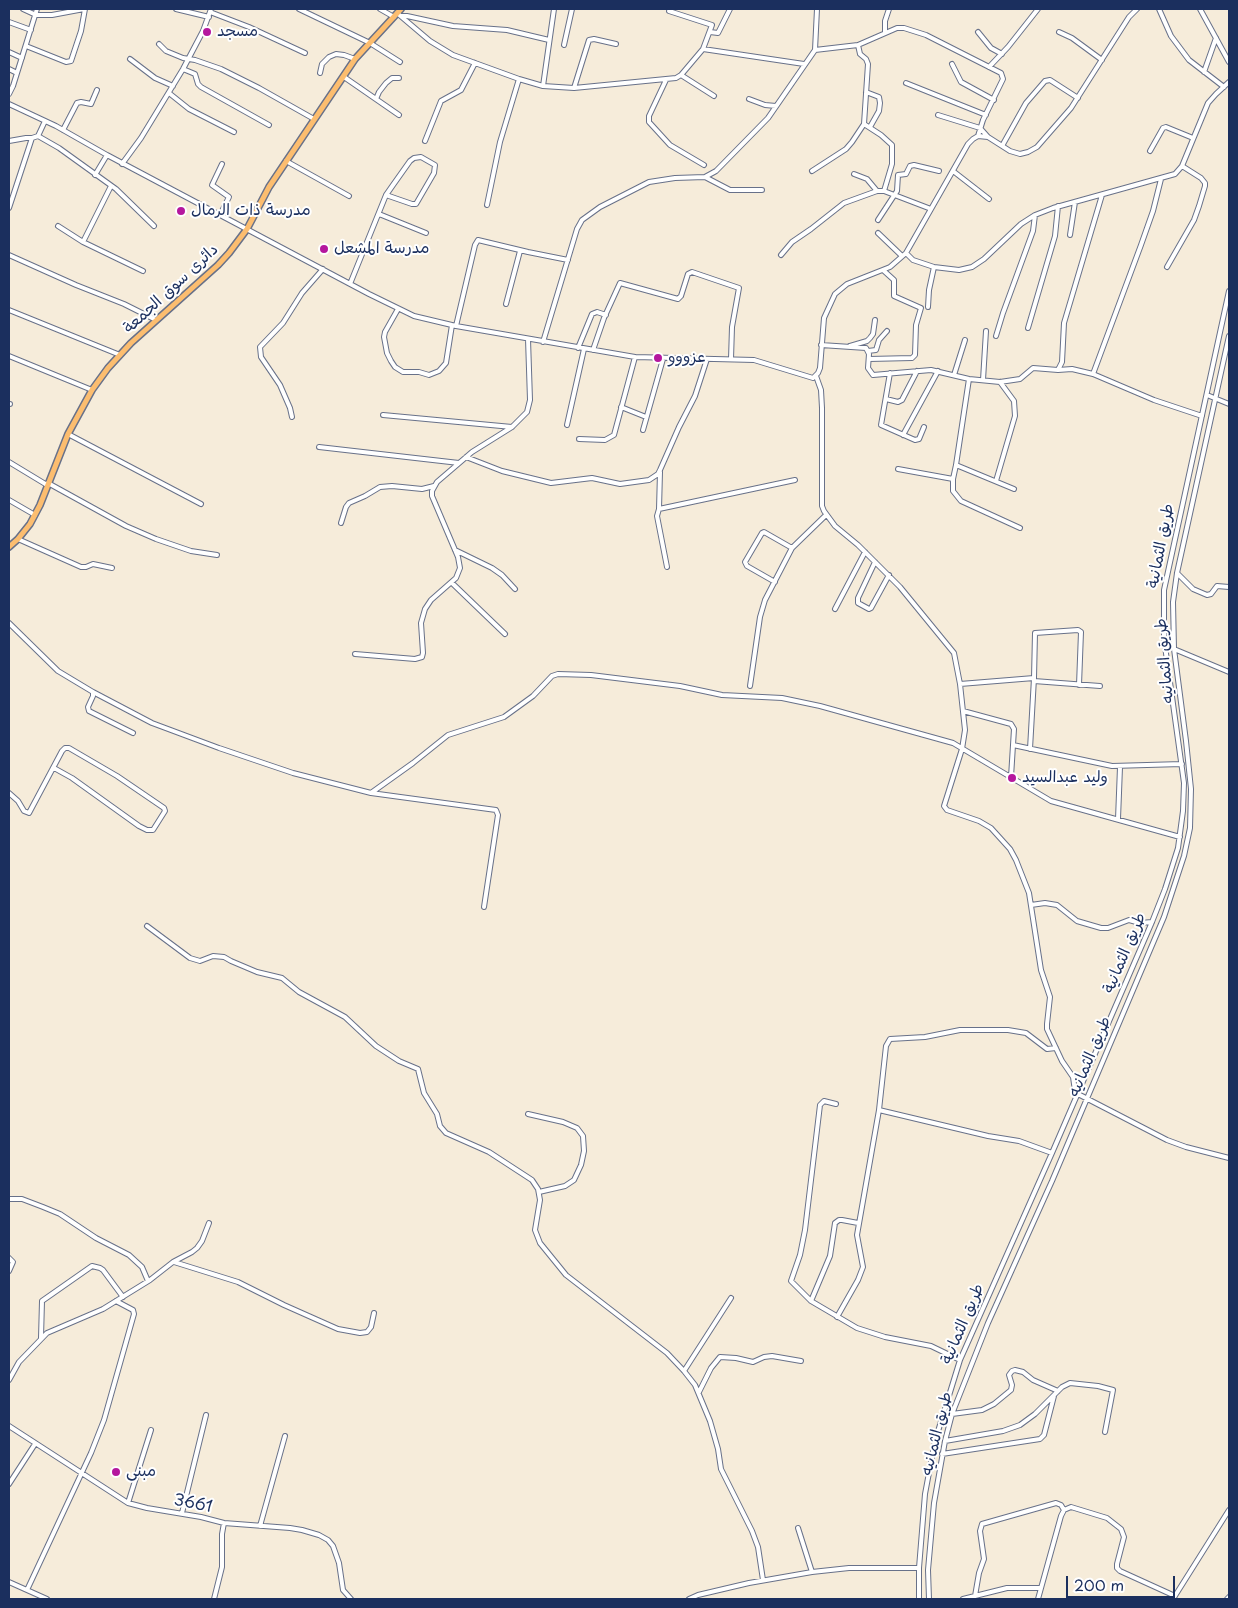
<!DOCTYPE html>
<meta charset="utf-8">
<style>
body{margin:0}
#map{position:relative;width:1238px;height:1608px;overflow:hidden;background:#f6ecda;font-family:"Playpen Sans",sans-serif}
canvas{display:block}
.frame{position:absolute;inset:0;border:10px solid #1b2f5e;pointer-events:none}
.scale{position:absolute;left:1066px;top:1576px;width:109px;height:22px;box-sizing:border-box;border:2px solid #1b2f5e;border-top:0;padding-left:6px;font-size:15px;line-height:18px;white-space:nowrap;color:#1b2f5e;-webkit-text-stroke:4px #fff;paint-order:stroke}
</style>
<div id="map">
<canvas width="1238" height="1608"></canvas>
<div class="frame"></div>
<div class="scale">200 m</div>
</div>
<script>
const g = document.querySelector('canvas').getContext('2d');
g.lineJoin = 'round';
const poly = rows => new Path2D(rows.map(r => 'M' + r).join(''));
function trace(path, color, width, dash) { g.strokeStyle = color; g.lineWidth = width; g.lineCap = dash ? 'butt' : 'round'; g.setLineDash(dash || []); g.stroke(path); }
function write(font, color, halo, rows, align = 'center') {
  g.font = font + ' "Playpen Sans","Playpen Sans Arabic",sans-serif'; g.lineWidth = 4; g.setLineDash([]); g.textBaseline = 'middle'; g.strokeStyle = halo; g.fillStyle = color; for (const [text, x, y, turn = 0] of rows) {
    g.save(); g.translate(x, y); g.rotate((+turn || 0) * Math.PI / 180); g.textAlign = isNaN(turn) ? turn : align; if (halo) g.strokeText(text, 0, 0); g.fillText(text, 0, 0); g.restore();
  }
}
const minor = poly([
 [23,9,36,15,52,15,84,9],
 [176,9,209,17],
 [299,9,370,43,400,62],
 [380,9,394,17],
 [1159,9,1171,36,1189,60,1224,87],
 [1200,9,1229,62],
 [669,11,712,25,703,49],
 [210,12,249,27,305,53],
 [397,13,430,41,453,55,519,79,543,86,574,88,676,78,681,75,703,49,804,64],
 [401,16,407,16,453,26,507,30,549,40],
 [9,22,31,30],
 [710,32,718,33,730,9],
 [885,32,885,21,889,9],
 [978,32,991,48,1002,54],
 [1059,32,1072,38,1102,60],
 [159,44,166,51,183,58,195,60,221,69,259,88,314,119],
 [564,45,572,9],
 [26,46,66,62,71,61,81,31,85,9],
 [815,50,858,45,897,28,904,28,926,35,1001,73,1003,79,983,120,978,136],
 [9,52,22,58],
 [130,59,155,78,173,86],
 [952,64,961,82,994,100],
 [989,67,1008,47,1038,9],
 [9,69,17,73],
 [183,69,195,74,198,84,201,87,269,125],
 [1204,72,1216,38],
 [320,73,322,64,329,57,336,54,344,55,355,59],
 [681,75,714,96],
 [344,77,399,115],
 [666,80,649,116,649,122,670,145,704,165],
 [906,83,986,115],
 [543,86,554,9],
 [574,88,589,40,594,39,616,44],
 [866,92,879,97,880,103,879,111,870,127],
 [169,93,189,109,234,132],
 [9,94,13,86,37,9],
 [376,99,379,92,386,83,392,78,399,78],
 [749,99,765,105,776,106],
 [9,104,56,126,107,155,369,294,414,316,456,326,635,357,754,360,813,378,818,373,820,368,824,318,835,294,847,284,890,267,906,253,968,144,973,139,978,136,988,137,1010,151,1020,154,1028,152,1037,147,1071,108,1129,17,1137,9],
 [938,115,980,128,988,137],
 [45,121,38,136,59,148,116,189,154,226],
 [864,124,881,135,892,145,892,164,884,191],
 [63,130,77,103,81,102,91,104,97,90],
 [9,141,26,138,32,138],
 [425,141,441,101,461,90,475,63],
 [1002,146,1026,103,1045,81,1050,80,1078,98],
 [1150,151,1163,128,1166,127,1193,138],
 [286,161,349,196],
 [122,164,141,138,183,69,203,31,211,9],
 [812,171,846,149,852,142,864,124,868,64,866,59,860,54,858,45],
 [953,171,989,199],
 [854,174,867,179,877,191],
 [95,175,107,155],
 [705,177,730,190,762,190],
 [111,186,83,242,143,271],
 [487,205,500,142,519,79],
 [9,208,32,138,38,136],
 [379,214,426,233],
 [220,215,229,197,212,185,222,164],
 [878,220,897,191,898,175,906,174,910,166,914,165,939,171],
 [58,226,83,242],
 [878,233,902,256],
 [1070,235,1075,202],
 [906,253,913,260,934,267,959,270,972,267,984,259,1021,224,1035,215,1053,208,1175,174,1182,166,1208,103,1216,94,1229,82],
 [9,255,76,285,124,304,156,320],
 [781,255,792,242,811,229,844,203,877,191,884,191,931,209],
 [1167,267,1194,220,1199,206,1205,186,1205,183,1201,178,1182,166],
 [350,284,386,195,393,185,410,161,414,158,421,157,435,165,434,173,416,204,412,204,386,195],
 [506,304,520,251],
 [928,307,929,290,934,267],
 [398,309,385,332,384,337,387,353,391,361,395,367,403,372,419,372,429,375,439,371,446,363,452,325],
 [9,310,120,355],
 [456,326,475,245,478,240,528,252,568,260],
 [1028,328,1055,236,1058,206],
 [996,336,1003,313,1033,231,1035,215],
 [543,342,577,229,582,220,600,207,649,182,675,178,705,177,716,171,768,118,815,50,817,9],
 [821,345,866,348,869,354,868,368,873,375,931,370,969,379,1000,382,1020,379,1033,368,1058,370,1062,362,1064,323,1102,195],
 [850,346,867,341,870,338,873,334,875,320],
 [578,348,592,314,597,312,606,315],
 [593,350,604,318,620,283,678,299,681,296,688,274,692,272,739,288,732,327,731,359],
 [868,351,876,350,879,340,887,331],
 [9,356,92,390],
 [869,359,912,358,915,355,916,325,921,308,894,296,894,280,883,270],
 [1058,370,1072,369,1093,374,1154,400,1202,416],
 [890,373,881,425,915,440,919,439,924,427],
 [1093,374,1141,245,1153,211,1161,179],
 [954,375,965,340],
 [816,376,821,390,822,408,822,506,824,511,835,526,858,545,900,587,954,653,960,684,965,730,962,749,944,806,947,810,979,821,991,828,1010,849,1016,860,1029,893,1041,970,1050,997,1047,1024,1047,1029,1062,1061,1073,1077,1075,1091,1078,1094,1167,1140,1186,1147,1229,1158],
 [969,379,956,465,953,479,953,491,961,501,1020,528],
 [983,380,986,331],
 [1207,395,1229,404],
 [886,399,898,402,902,400,917,371],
 [9,404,10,404],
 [621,407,646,417],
 [383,415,512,427],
 [292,417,290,408,280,385,261,357,260,347,283,323,302,293,323,269],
 [567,425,584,349],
 [643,430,663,359],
 [68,434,201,504],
 [903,435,938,371],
 [579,439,605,440,614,435,635,357],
 [319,447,459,463],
 [466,457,502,471,551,483,592,478,620,484,649,480,658,474,660,470,679,427,695,396,707,359],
 [9,462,47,485],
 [956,465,1014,489],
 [898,469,953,479],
 [660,472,659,509,657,516,667,567],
 [996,481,1015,416,1014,401,1000,382],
 [48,483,126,526,156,539,191,551,217,555],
 [9,500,35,515],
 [659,509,795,480],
 [341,523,346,507,349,503,365,496,380,487,392,486,422,489,434,486],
 [18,539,81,567,86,567,93,564,112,568],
 [455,550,492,568,502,575,515,589],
 [875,562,858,598,858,603,869,609,871,608,889,575],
 [1177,573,1193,589,1207,595,1211,594,1217,586,1229,587],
 [775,582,747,566,745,562,762,533,764,532,792,548],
 [452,583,505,634],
 [835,609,865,552],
 [9,623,58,671,93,692,93,696,88,707,89,711,133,733],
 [1174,649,1229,672],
 [355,654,415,659,422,657,423,653,421,623,425,609,431,600,456,578,460,568,458,557,432,496,432,491,437,482,472,452,512,427,527,412,530,400,528,339],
 [1034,678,1035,633,1078,630,1081,632,1079,685],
 [1034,681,1100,686],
 [960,684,1034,678,1030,749],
 [750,686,760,617,765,600,792,548,826,515],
 [93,692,152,723,219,748,293,773,371,793],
 [963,711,1011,724,1014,729,1013,745],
 [1011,777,1013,745,1112,766,1182,764],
 [9,793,18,801,24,811,29,813,62,751,65,748,69,748,117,776,164,808,165,811,153,830,147,830,139,826,72,778,54,768],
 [1118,819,1120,767],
 [1031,905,1045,903,1057,905,1077,921,1101,928,1108,928,1129,920,1140,923,1152,922],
 [484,907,498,815,496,810,371,793,413,763,448,735,504,717,533,696,552,676,558,674,591,675,680,686,722,695,782,698,820,706,953,743,1051,801,1180,837],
 [147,926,190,958,200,961,213,956,224,957,231,961,257,972,282,978,299,992,345,1017,376,1046,399,1061,418,1069,424,1093,437,1114,440,1126,446,1133,489,1152,532,1180,538,1189,540,1200,535,1230,540,1243,566,1275,667,1353,684,1371,695,1385,710,1421,718,1449,721,1469,752,1531,758,1547,763,1580],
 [836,1104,824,1101,820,1105,805,1230,800,1255,791,1281,811,1301,857,1328,885,1337,931,1346,960,1360],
 [879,1110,886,1046,890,1039,925,1037,960,1030,1008,1030,1026,1033,1047,1049,1056,1048],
 [528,1114,563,1122,577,1128,583,1136,584,1151,581,1165,574,1180,565,1186,539,1192],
 [9,1199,22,1199,43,1207,60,1214,96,1238,129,1255,142,1267,148,1281],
 [9,1258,13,1262,9,1271],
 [174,1262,238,1282,284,1305,338,1329,360,1333,367,1332,371,1327,374,1313],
 [811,1301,830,1256,835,1223,839,1220,842,1220,858,1223],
 [837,1317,858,1280,863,1267,857,1235,879,1110,988,1136,1019,1141,1052,1153],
 [41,1338,42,1301,92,1266,100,1268,103,1270,123,1297],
 [684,1371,731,1298],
 [9,1380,19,1362,47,1333,103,1309,150,1280,173,1262,192,1252,197,1248,202,1241,209,1223],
 [699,1392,711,1368,720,1357,736,1358,753,1362,764,1357,772,1356,801,1361],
 [952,1414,982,1410,994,1404,1011,1390,1012,1385,1009,1375,1012,1371,1015,1370,1023,1372,1033,1380,1058,1391],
 [9,1426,128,1503,147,1508,201,1517,224,1523,290,1528,302,1530,319,1535,328,1540,333,1546,339,1563,343,1590,351,1599],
 [945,1441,1003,1431,1020,1425,1035,1414,1062,1387,1070,1383,1098,1386,1113,1390,1105,1432],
 [942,1454,1040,1439,1044,1435,1054,1396],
 [9,1484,35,1444],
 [128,1503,151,1430],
 [182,1513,206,1415],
 [260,1526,285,1436],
 [798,1528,812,1572],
 [9,1582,47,1599],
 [27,1590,91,1453,104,1420,134,1314,133,1310,116,1301],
 [975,1596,979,1573,984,1559,980,1531,982,1524,1056,1503,1061,1505,1064,1510],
 [214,1599,222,1567,222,1534,224,1523],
 [689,1599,698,1595,749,1583,812,1572,849,1568,919,1568],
 [919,1599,919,1568,925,1494,935,1441,960,1360,1052,1153,1152,922,1165,889,1178,848,1183,811,1184,783,1164,639,1164,590,1229,291],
 [929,1599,928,1570,934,1503,945,1441,952,1414,988,1323,1052,1181,1164,917,1184,856,1190,828,1191,789,1186,741,1174,649,1173,602,1177,573,1229,336],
 [963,1599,1007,1588,1040,1588],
 [1038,1599,1061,1516,1064,1510,1071,1507,1107,1518,1121,1529,1124,1537,1117,1564,1117,1568,1120,1571,1175,1596],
 [1173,1599,1229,1510],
 [1227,1599,1229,1597]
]);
const major = poly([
 [9,547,18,539,30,524,40,505,68,434,92,390,108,368,131,343,218,265,229,253,247,229,269,187,355,59,401,9]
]);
const markers = [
 [207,32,5,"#b5179e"],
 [181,211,5,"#b5179e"],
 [324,249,5,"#b5179e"],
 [658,358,5,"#b5179e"],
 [1012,778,5,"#b5179e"],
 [116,1472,5,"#b5179e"]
];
const poiNames = [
 ["مسجد",217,32],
 ["مدرسة ذات الرمال",191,211],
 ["مدرسة المشعل",334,249],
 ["عزووو",668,358],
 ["وليد عبدالسيد",1022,778],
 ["مبنى",126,1472]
];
const streetNames = [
 ["دائرى سوق الجمعة",171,289,-43],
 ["طريق الثمانية",1161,546,-79],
 ["طريق الثمانيه",1165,661,-95],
 ["طريق الثمانية",1125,953,-67],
 ["طريق الثمانيه",1090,1057,-67],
 ["طريق الثمانية",963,1324,-67],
 ["طريق الثمانيه",937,1434,-76],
 ["3661",193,1504,11]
];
trace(minor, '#687189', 6);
trace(major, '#687189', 8);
trace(minor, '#fff', 4);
trace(major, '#fcbd6f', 5);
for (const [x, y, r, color] of markers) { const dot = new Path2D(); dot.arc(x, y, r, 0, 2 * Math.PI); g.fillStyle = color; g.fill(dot); trace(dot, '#fff', 2); }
write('16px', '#1b2f5e', '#fff', poiNames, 'left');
write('16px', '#1b2f5e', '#fff', streetNames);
</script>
